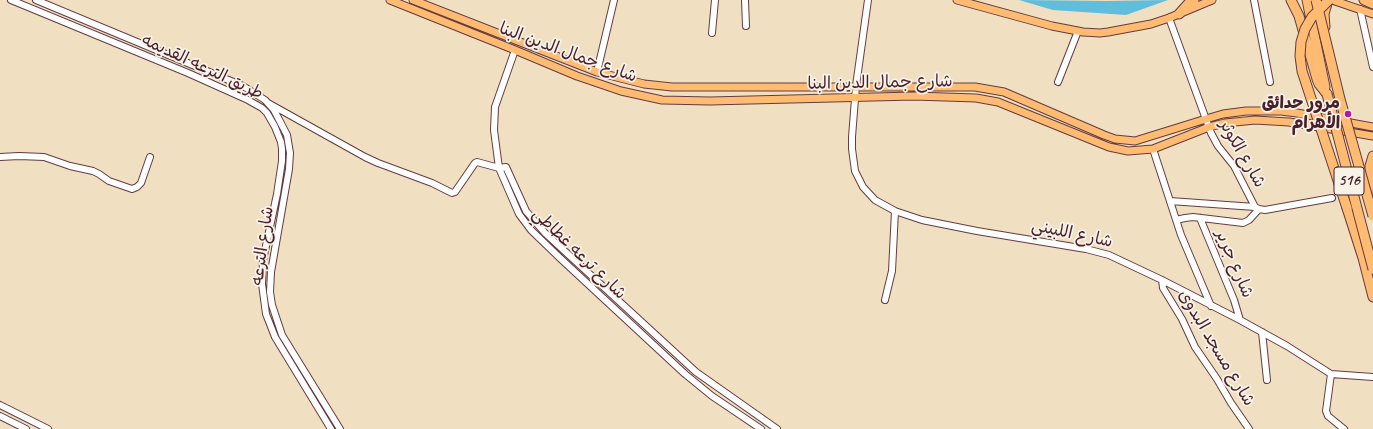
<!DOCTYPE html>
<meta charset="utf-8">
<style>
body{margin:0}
canvas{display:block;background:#f0dfc1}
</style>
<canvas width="1373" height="429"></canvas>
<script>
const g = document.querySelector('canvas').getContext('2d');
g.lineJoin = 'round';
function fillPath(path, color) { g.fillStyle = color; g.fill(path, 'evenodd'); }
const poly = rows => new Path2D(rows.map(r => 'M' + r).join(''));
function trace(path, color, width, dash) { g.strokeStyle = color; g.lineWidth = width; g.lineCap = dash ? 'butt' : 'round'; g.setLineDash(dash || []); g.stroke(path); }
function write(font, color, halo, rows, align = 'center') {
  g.font = font + ' Caveat,"Playpen Sans Arabic",sans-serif'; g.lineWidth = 3.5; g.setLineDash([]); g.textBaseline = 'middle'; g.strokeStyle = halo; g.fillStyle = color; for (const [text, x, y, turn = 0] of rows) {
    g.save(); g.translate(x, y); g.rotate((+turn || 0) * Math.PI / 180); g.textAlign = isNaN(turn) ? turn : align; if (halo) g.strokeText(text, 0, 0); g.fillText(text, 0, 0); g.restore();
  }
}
const water = poly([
 [1019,0,1107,1,1168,0,1126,15,1053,10]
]);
const minor = poly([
 [11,0,188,73,246,99,262,108,267,113,275,127,281,142,282,149,282,161,277,194,263,260,262,284,266,314,275,337,331,429],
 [36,0,243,86,265,100,274,110,287,135,290,153,289,169,271,272,270,292,272,305,282,335,340,429],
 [745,0,746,26],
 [868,0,856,86,852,137,852,149,855,171,863,187,875,200,895,211,922,220,977,231,1086,249,1109,255,1162,280,1240,320,1287,346,1331,374,1373,377],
 [1254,0,1270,82],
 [1360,9,1373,67],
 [1169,18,1211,133,1218,146,1234,166,1255,207,1259,209,1265,210,1332,198],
 [712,33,715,0],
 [515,50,495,107,494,130,499,168,519,214,531,230,561,259,685,374,712,396,761,429],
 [597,72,614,0],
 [1058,82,1078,31],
 [268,103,365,157,378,163,432,183,452,193,455,192,475,163,477,162,499,168,506,167,526,211,545,233,696,372,777,429],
 [1153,149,1181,235,1211,306],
 [0,157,19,156,44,157,70,166,93,171,99,174,109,181,132,189,137,187,141,183,150,157],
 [1170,201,1255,207],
 [1200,218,1234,300,1240,320],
 [1176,220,1185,218,1193,217,1243,223,1249,220,1259,209],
 [1162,280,1163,288,1182,319,1195,347,1217,379,1231,403,1249,429],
 [885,300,892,271,895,211],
 [1262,332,1267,380],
 [1331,374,1326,411,1328,416,1344,429],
 [0,405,48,429],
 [0,416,26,429]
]);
const major = poly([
 [390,0,515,50,577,76,621,91,662,100,710,101,914,96,976,98,998,102,1109,147,1128,151,1153,149,1209,127,1225,123,1255,120,1289,122,1373,136],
 [413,0,597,72,644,84,672,87,975,87,1004,92,1104,135,1115,139,1135,141,1206,119,1223,114,1246,111,1281,111,1297,113,1373,127],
 [957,0,1052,26,1083,32,1100,33,1108,32,1151,24,1169,18,1212,0],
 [1332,0,1373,14]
]);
const highway = poly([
 [1291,0,1299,16,1317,79,1319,84,1327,94],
 [1307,0,1325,87],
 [1364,0,1373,4],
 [1179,14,1188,4,1194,0],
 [1325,27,1324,14,1328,0],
 [1368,195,1370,166,1373,156],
 [1347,208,1363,258,1373,297]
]);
const highwayBridge = poly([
 [1316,0,1340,99,1373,216],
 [1329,0,1312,17,1305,29,1301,42,1300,56,1302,71,1347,208],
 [1327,94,1373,269]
]);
const markers = [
 [1348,114,4,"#b5179e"]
];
const shields = [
 [1349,181,30]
];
const shieldNames = [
 ["516",1349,181]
];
const streetNames = [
 ["شارع جمال الدين البنا",568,53,20],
 ["طريق الترعه القديمه",202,67,25],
 ["شارع جمال الدين البنا",880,83,-1],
 ["شارع الكوثر",1242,154,60],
 ["شارع اللبيني",1072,234,12],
 ["شارع الترعه",263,246,-82],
 ["شارع ترعه غطاطي",579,254,44],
 ["شارع جرير",1234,264,67],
 ["شارع مسجد البدوى",1216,348,59]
];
const poiNames = [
 ["مرور حدائق",1340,104],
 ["الأهرام",1340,124]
];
fillPath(water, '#5ebedc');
trace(minor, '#633c42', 8);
trace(major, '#633c42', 9);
trace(highway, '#633c42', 11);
trace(minor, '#fff', 6);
trace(major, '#febb71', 7);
trace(highway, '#febb71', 9);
trace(highwayBridge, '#633c42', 11, []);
trace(highwayBridge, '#febb71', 9);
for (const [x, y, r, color] of markers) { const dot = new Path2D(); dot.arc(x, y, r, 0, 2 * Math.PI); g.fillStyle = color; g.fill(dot); trace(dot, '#f7f3e8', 1.5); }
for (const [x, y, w] of shields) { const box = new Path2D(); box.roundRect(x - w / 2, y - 14, w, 28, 3); g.fillStyle = '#f7f3e8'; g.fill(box); trace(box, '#4a1f2b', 1); }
write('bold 16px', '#4a1f2b', null, shieldNames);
write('17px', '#4a1f2b', '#f7f3e8', streetNames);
write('bold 17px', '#4a1f2b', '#f7f3e8', poiNames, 'right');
</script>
